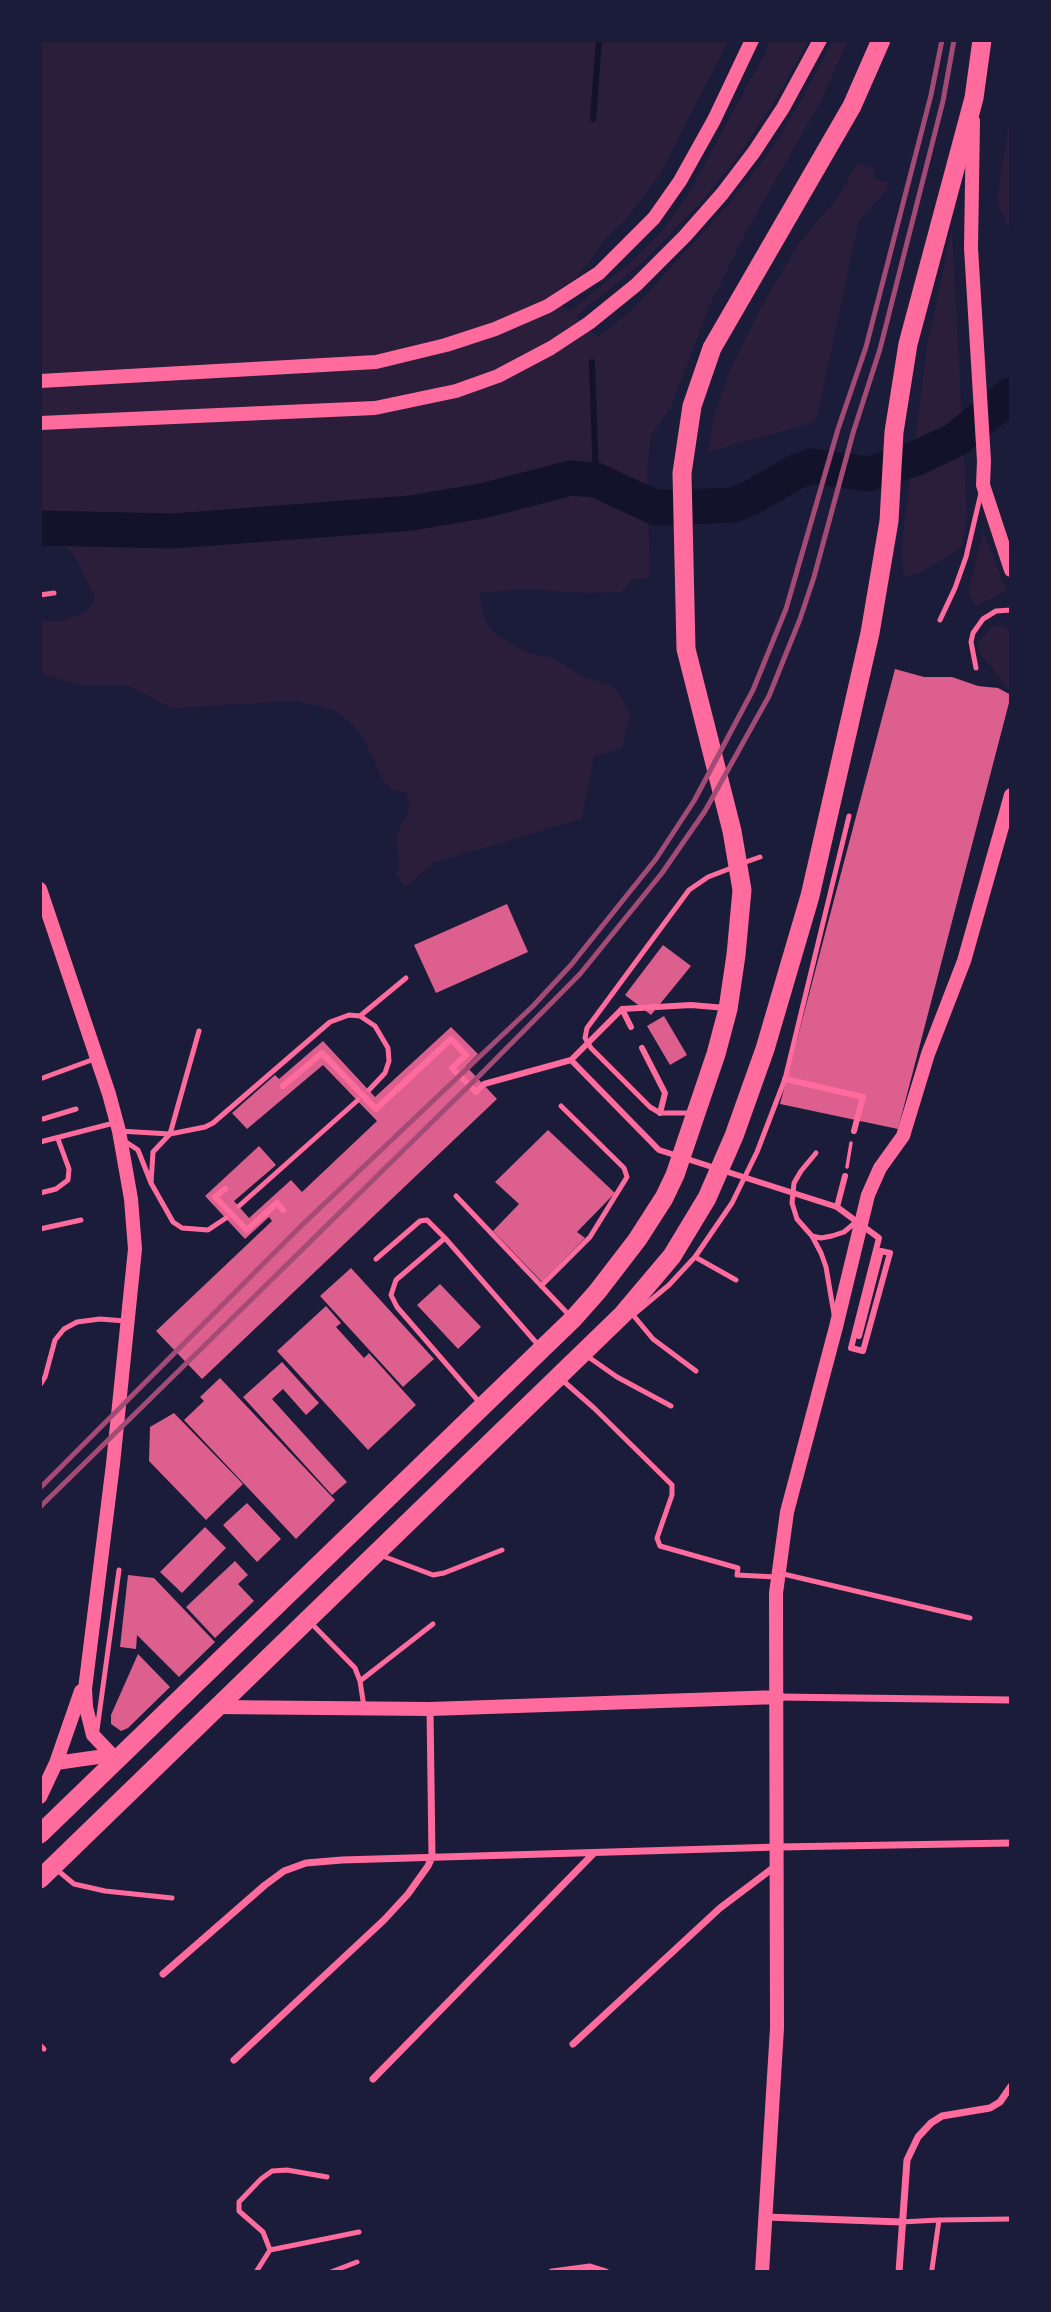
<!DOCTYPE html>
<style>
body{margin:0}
#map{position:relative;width:1051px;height:2312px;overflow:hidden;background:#1b1b3a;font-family:Signika,sans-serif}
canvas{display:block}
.frame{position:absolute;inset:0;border:42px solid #1b1b3a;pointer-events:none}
</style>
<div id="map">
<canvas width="1051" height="2312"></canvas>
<div class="frame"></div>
</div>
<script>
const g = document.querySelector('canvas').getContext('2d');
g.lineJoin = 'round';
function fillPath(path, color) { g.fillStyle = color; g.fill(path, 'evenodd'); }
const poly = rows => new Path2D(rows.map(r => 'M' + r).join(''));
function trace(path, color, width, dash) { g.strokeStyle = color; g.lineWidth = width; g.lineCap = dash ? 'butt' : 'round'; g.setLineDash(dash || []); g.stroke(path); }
const green = poly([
 [40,40,729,40,659,176,628,217,599,245,599,249,577,277,555,292,552,297,570,311,637,257,660,233,685,200,764,55,769,40,809,40,774,102,737,158,701,202,643,262,575,317,598,337,632,310,729,204,773,147,804,95,833,40,848,40,821,101,750,225,710,304,671,407,651,435,647,471,650,575,645,579,633,579,621,592,583,593,526,589,479,593,485,620,496,635,529,653,554,658,584,677,612,686,622,698,630,714,622,748,594,757,582,819,433,863,406,887,395,874,399,868,396,835,410,808,406,792,394,791,384,782,362,736,351,723,332,709,297,701,172,708,129,686,86,686,68,682,40,673,40,621,63,621,88,610,95,598,75,556,64,545,40,539],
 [1011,108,1011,253,1009,230,997,202],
 [857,163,875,169,874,179,889,182,885,193,859,221,816,422,708,452,713,419,729,372,760,309,799,243,838,197],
 [952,228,967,517,962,547,922,572,904,578,901,550,927,346],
 [983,532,1007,591,976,606,968,592],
 [1002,625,1011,632,1011,690,1006,688,1003,681,979,653,978,641,994,626]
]);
const stream = poly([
 [593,119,599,40],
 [592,362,596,480]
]);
const river = poly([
 [40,528,174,531,411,513,482,501,571,478,596,480,656,508,733,505,753,497,795,472,812,466,869,474,917,458,955,440,1011,395]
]);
const building = poly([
 [895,669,924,677,952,677,978,686,998,688,1011,695,898,1129,780,1104],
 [507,904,528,952,436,993,414,945],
 [663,945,691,966,651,1015,625,995],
 [664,1016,687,1055,670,1065,647,1026],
 [451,1027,478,1054,466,1066,497,1099,202,1379,156,1331,272,1221,269,1217,245,1239,205,1196,259,1146,276,1165,234,1201,249,1218,291,1180,302,1192,377,1121,323,1065,247,1129,232,1113,275,1075,279,1079,323,1041,375,1097],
 [548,1130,615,1193,577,1232,585,1238,542,1282,493,1231,519,1204,495,1182],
 [351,1268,434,1359,403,1387,320,1296],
 [440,1284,481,1327,458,1349,417,1305],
 [326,1306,341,1323,336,1327,364,1358,369,1353,416,1405,368,1450,277,1351],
 [282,1362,319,1403,306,1415,283,1389,272,1399,347,1482,332,1495,243,1397],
 [220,1378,335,1500,296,1539,184,1420,204,1401,200,1397],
 [174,1413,243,1484,206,1520,149,1461,150,1427],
 [247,1503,281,1539,257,1562,223,1525],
 [205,1527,226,1548,182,1593,160,1572],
 [235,1561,248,1575,238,1584,254,1601,215,1638,186,1607],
 [128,1575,154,1578,215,1642,179,1677,137,1635,136,1649,120,1647],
 [138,1654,170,1687,128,1728,121,1731,111,1724,111,1715]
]);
const path = poly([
 [847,1167,851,1143]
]);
const service = poly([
 [40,595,54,593],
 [940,620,955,588,966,557,981,493],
 [976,668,971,642,973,633,983,619,996,611,1011,610],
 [743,863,760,857],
 [360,1016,406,978],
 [40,1079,97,1058],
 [692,1113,660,1113,650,1107,591,1048,585,1038,587,1028,689,890,708,877,734,867],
 [43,1119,76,1109],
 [119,1131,170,1134,205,1127,213,1123,330,1022,349,1015,360,1016,375,1026,388,1048,389,1061,385,1073,369,1090],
 [123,1140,138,1150,151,1183,173,1222,182,1228,208,1230,226,1218],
 [40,1142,114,1123],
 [816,1153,801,1171,794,1183,792,1203,797,1219,812,1236,821,1253,826,1267,834,1314],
 [151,1183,153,1152,170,1134,199,1031],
 [40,1193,56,1189,68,1180,69,1169,58,1139],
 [456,1196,570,1316],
 [239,1206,358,1100],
 [40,1229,81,1220],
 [812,1236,821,1238,832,1236,844,1232,856,1222],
 [445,1238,396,1280,391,1295,397,1307,480,1403],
 [695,1257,736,1280],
 [376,1259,420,1221,427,1220,445,1238,540,1347],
 [541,1286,590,1237,627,1177,624,1168,561,1106],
 [633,1315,669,1285,695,1257,732,1203,757,1152,785,1079,849,816],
 [633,1315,653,1339,696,1371],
 [587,1356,617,1377,671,1406],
 [561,1379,594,1408,672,1485,672,1495,657,1538,660,1546,738,1568,737,1575,776,1577],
 [40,1385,45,1377,55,1340,64,1329,77,1322,100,1319,125,1321],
 [380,1555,433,1575,444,1573,502,1550],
 [779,1573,970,1618],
 [309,1621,355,1668,360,1681,364,1707],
 [360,1681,433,1624],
 [97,1730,119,1570],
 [56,1869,74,1884,105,1891,172,1898],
 [40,2045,44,2049],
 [939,2220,1011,2219],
 [901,2222,939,2220,932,2269],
 [270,2250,359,2232],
 [256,2272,270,2250,263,2232,239,2211,239,2202,261,2179,272,2171,287,2170,327,2177],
 [331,2272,357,2262]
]);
const pedestrian = poly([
 [622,1009,631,1027],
 [642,1048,665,1093,660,1113],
 [571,1060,659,1150,837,1207,879,1238,851,1348,863,1351,890,1253,881,1251,859,1336],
 [785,1079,863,1097,854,1131],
 [283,1086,322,1053,376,1109,451,1039,466,1055,452,1068,476,1092,484,1084,571,1060,622,1009,691,1005,726,1008],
 [225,1189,215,1197,247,1230,277,1203,283,1210],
 [837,1207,845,1176]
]);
const minor = poly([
 [778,1697,1011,1700],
 [163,1974,265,1885,284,1871,306,1863,342,1860,778,1847,1011,1843],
 [573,2044,720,1908,777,1865],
 [234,2060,384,1920,408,1894,428,1866,432,1857,430,1709],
 [373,2079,594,1853],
 [766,2217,901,2222],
 [552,2272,590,2267,606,2272],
 [899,2272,907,2160,918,2137,931,2123,942,2116,990,2108,1000,2102,1011,2086]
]);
const secondary = poly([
 [973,121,971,248,984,461,983,485,1011,570],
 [40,381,376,362,446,345,495,329,548,306,599,273,654,218,680,181,714,120,752,40],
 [40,423,375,408,456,391,498,376,551,348,589,323,636,285,685,236,722,194,754,152,783,108,820,40],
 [40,889,109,1094,119,1131,131,1199,135,1249,113,1464,85,1689,86,1707,93,1735,112,1755,120,1757],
 [215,1707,430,1709,778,1697],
 [56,1763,112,1755],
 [40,1797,56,1763,81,1691],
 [762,2272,777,2028,776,1593,787,1512,836,1327,868,1195,880,1168,903,1136,928,1054,964,961,1011,795]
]);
const trunk = poly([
 [40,1834,573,1319,597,1292,637,1240,664,1198,675,1175,716,1054,728,1009,736,955,742,890,732,831,686,649,682,473,692,406,712,348,852,106,881,40],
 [40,1879,623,1314,672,1256,707,1198,734,1136,765,1049,810,896,870,633,889,521,894,432,908,344,974,98,982,40]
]);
const rail = poly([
 [40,1488,303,1224,533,1006,571,965,656,859,694,801,753,690,786,609,838,429,866,347,931,95,942,40],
 [40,1507,483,1072,580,974,662,873,705,811,769,696,800,619,814,577,853,433,880,349,943,101,954,40]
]);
fillPath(green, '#2a1e3b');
trace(stream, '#12122b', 6);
trace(river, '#12122b', 35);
fillPath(building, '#dd5f8e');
trace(path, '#ff6b9d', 3.5);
trace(service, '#ff6b9d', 5);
trace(pedestrian, '#ff6b9d', 6);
trace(minor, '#ff6b9d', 7);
trace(secondary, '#ff6b9d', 14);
trace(trunk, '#ff6b9d', 19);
trace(rail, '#a44b75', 5);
</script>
